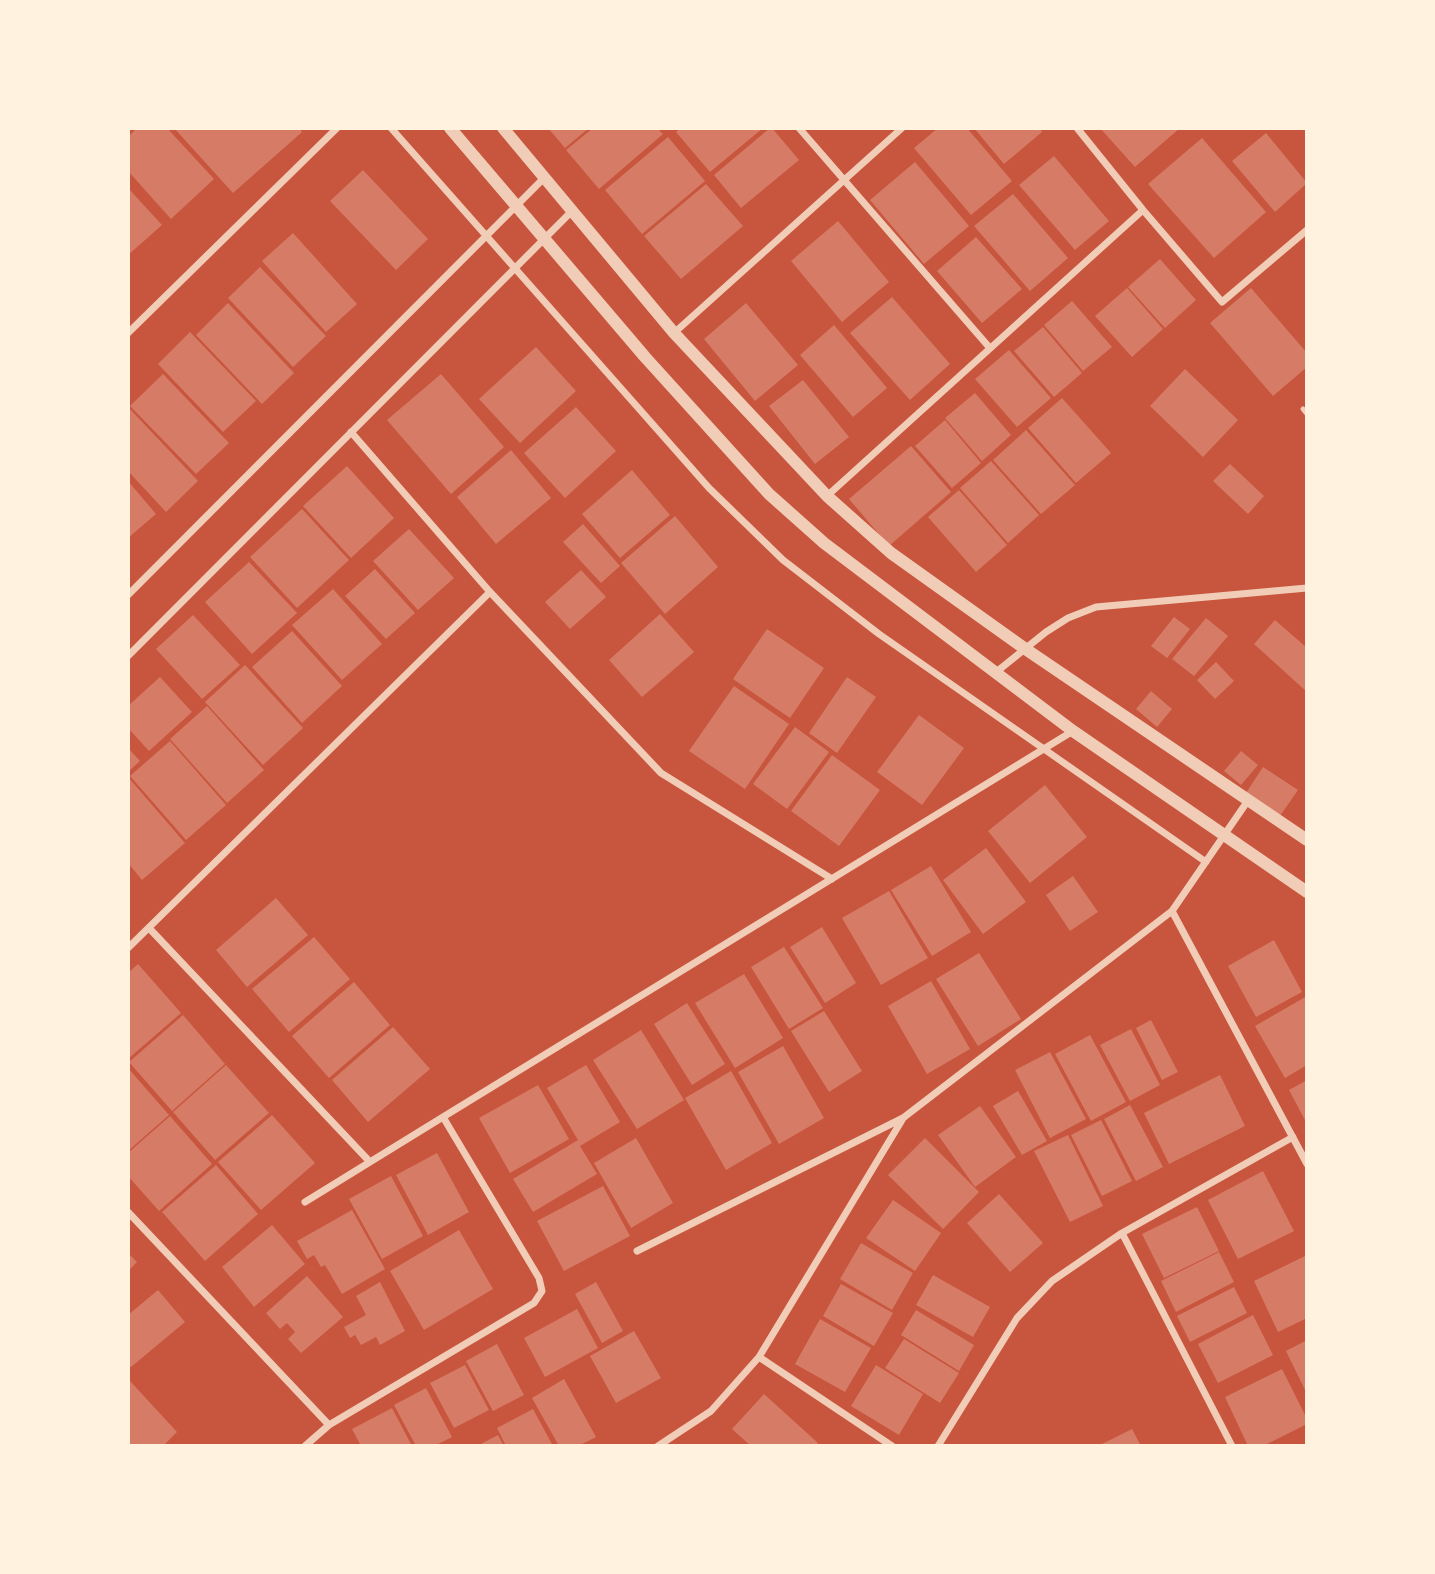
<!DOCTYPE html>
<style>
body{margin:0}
#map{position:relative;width:1435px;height:1574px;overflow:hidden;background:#c8553d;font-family:Rubik,sans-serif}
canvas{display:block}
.frame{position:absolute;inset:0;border:130px solid #fff3e0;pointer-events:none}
</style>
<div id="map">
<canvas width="1435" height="1574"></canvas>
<div class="frame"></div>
</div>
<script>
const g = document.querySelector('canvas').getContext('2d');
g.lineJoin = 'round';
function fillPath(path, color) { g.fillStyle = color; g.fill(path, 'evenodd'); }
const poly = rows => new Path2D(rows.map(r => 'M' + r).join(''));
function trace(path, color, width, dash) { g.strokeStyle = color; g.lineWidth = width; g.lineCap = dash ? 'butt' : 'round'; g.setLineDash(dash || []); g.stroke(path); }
const building = poly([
 [137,128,167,128,214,179,171,219,128,171,128,137],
 [174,128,299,128,302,132,233,193],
 [548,128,589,128,565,148],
 [593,128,657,128,663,134,599,189,566,150],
 [681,128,763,128,710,172,676,132],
 [770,128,772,128,799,160,741,208,714,175],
 [938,128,967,128,1012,181,971,215,914,148],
 [974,128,1039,128,1042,132,1004,164],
 [1100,128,1180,128,1135,167],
 [1266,133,1307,183,1275,212,1232,161],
 [668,137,705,181,642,234,605,190],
 [1202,138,1266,212,1214,258,1148,184],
 [1054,156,1109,221,1075,250,1019,185],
 [915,162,969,226,924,264,870,200],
 [363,170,428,239,396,270,330,201],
 [706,184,743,226,681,279,644,236],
 [128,188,162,225,128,255],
 [1013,194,1068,258,1030,291,974,226],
 [838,221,889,282,842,322,791,261],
 [293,233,357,304,326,332,262,261],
 [976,237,1022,289,982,323,937,271],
 [1160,259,1196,300,1165,328,1128,287],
 [260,267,326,336,293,367,228,298],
 [1127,288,1163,329,1132,357,1095,316],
 [1251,288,1307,353,1307,367,1273,396,1210,323],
 [892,297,950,364,910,400,850,333],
 [1072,301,1112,347,1083,371,1044,325],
 [228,303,294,373,262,404,196,335],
 [746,303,798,365,755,401,704,339],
 [834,325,887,388,853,417,800,355],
 [1043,327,1082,373,1054,397,1014,351],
 [190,332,256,401,223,432,158,364],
 [536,347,576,391,520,443,479,399],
 [1009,350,1051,398,1017,427,975,379],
 [1185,369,1238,420,1203,457,1150,406],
 [163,374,229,443,196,474,130,406],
 [441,374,504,447,451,494,387,420],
 [803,380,849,437,815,464,769,406],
 [975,393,1011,435,982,461,945,418],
 [1062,398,1111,453,1076,483,1028,428],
 [128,407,198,481,166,512,128,471],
 [576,407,616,451,565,498,524,453],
 [945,420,981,463,952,488,915,446],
 [1026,430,1075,485,1041,514,993,460],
 [911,446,951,492,889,546,849,499],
 [511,450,551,498,496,544,457,497],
 [991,461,1039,515,1008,543,960,488],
 [1230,464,1264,496,1248,514,1213,481],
 [347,466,394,518,351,558,303,506],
 [632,470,670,515,620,558,582,514],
 [128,481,156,514,128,538],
 [959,490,1007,545,976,572,928,517],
 [302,509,349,560,297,608,250,557],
 [675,516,718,567,665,614,621,563],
 [583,524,620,566,601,583,563,542],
 [409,529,454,578,418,610,373,561],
 [249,562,297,613,252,654,205,602],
 [375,569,415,613,386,639,345,596],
 [581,570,606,597,570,629,545,602],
 [333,589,382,644,342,680,292,625],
 [660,614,694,652,642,697,609,660],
 [193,615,240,665,202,699,156,649],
 [1174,617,1190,629,1167,658,1151,646],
 [1206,618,1228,636,1194,676,1172,659],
 [1275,620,1307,648,1307,692,1254,644],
 [767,629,824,668,790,718,733,679],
 [292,631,342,686,302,723,252,667],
 [1216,662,1234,681,1215,699,1197,680],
 [245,665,303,728,263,765,205,702],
 [160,677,192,712,149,751,128,728,128,706],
 [847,677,876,697,837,753,809,733],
 [734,686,789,724,745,789,689,751],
 [1151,691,1172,709,1157,727,1136,709],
 [207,706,264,770,227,803,170,739],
 [919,715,964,748,922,805,877,772],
 [795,727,829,752,787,809,753,784],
 [170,741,226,805,186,840,130,776],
 [128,748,140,761,128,772],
 [1241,751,1258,765,1241,785,1224,771],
 [832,755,880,790,839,846,791,811],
 [1263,767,1298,790,1280,816,1246,793],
 [128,777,185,843,142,880,128,863],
 [1045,785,1087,837,1030,883,988,831],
 [986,848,1026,902,983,934,943,880],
 [931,866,971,932,932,956,891,890],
 [1073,876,1098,912,1070,931,1046,895],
 [889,891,928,958,881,985,842,918],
 [276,898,308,935,247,987,216,950],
 [822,927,856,983,825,1003,790,947],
 [314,937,350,979,289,1032,252,989],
 [1274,940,1302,992,1256,1017,1228,966],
 [784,947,823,1008,789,1029,751,967],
 [979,953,1021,1019,978,1046,936,979],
 [138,964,181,1013,128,1059,128,973],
 [744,974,783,1038,735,1068,695,1003],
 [931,981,970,1049,927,1074,888,1006],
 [354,982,390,1025,329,1078,292,1036],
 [1307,996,1307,1065,1285,1078,1255,1026],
 [687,1003,725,1064,692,1085,654,1024],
 [824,1011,862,1071,829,1092,791,1031],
 [183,1015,225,1064,172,1111,129,1062],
 [1151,1020,1178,1072,1162,1080,1136,1028],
 [393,1027,430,1069,368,1122,332,1080],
 [1131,1029,1160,1085,1130,1101,1100,1045],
 [641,1030,684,1100,637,1129,593,1060],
 [1090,1035,1126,1102,1091,1121,1055,1054],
 [783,1046,824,1118,779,1144,738,1072],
 [1050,1052,1086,1119,1050,1138,1015,1070],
 [226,1065,269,1113,215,1160,173,1112],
 [586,1065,620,1122,580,1146,597,1174,533,1212,513,1179,578,1140,547,1088],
 [128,1068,169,1115,128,1151],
 [731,1071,772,1143,726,1170,685,1098],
 [1220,1075,1245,1126,1169,1164,1144,1113],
 [1307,1080,1307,1124,1289,1090],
 [538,1085,569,1139,510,1173,479,1118],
 [1018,1091,1047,1141,1022,1155,993,1106],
 [1130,1105,1163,1167,1136,1181,1104,1119],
 [980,1106,1016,1157,975,1187,938,1135],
 [272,1115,315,1163,261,1210,218,1162],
 [170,1116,212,1164,159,1211,128,1176,128,1153],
 [1101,1120,1132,1181,1102,1196,1071,1135],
 [1068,1135,1103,1206,1070,1222,1034,1151],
 [636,1138,673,1203,631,1228,594,1163],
 [925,1138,979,1192,943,1229,888,1175],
 [437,1153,469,1212,428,1235,396,1175],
 [216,1165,258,1214,205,1261,162,1212],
 [1263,1171,1294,1231,1238,1259,1208,1200],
 [391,1176,423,1236,382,1259,349,1199],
 [603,1186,630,1236,564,1271,537,1221],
 [999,1194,1043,1243,1010,1272,967,1223],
 [893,1200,941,1233,915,1271,866,1238],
 [1197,1207,1219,1251,1164,1278,1142,1234],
 [352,1210,385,1269,342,1294,325,1265,321,1267,314,1255,307,1259,297,1241],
 [272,1225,305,1264,254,1307,222,1267],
 [459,1230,493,1289,424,1330,390,1271],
 [861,1243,913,1273,892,1310,840,1279],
 [1219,1252,1234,1282,1176,1312,1161,1281],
 [128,1253,137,1262,128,1271],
 [1307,1255,1307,1318,1278,1332,1254,1281],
 [933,1275,990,1307,973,1337,916,1305],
 [307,1276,343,1317,301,1353,288,1339,295,1332,287,1323,280,1329,266,1313],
 [380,1282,405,1331,380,1345,376,1337,361,1345,355,1335,350,1338,344,1327,366,1315,356,1296],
 [596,1282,623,1331,602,1343,575,1294],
 [841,1284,893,1313,874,1346,823,1316],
 [1234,1287,1247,1313,1190,1342,1177,1316],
 [158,1290,185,1322,131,1367,128,1363,128,1315],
 [577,1309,598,1348,545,1377,524,1338],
 [916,1310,974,1345,959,1371,901,1335],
 [1253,1315,1273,1355,1218,1383,1198,1344],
 [820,1319,871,1348,845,1392,795,1364],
 [634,1331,661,1378,616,1403,590,1356],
 [904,1339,959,1373,940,1403,885,1368],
 [1307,1340,1307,1394,1286,1351],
 [497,1344,524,1395,493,1411,466,1361],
 [465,1365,489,1410,454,1428,430,1383],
 [876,1365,923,1394,899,1435,851,1406],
 [1282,1369,1307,1419,1307,1424,1263,1446,1248,1446,1225,1397],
 [564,1379,596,1437,578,1446,559,1446,532,1398],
 [130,1381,177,1432,163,1446,128,1446,128,1383],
 [426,1388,452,1437,434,1446,416,1446,394,1405],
 [764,1394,818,1443,815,1446,751,1446,732,1429],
 [392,1408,412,1446,361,1446,352,1429],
 [533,1409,553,1446,506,1446,497,1428],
 [1132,1429,1141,1446,1098,1446],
 [498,1435,504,1446,477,1446]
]);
const service = poly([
 [1303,409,1307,414]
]);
const minor = poly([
 [391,128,709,488,783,560,879,634,1206,862],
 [799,128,989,347],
 [1077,128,1143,210,1222,302,1307,230],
 [128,333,337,128],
 [674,333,902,128],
 [351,432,490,592,661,773,832,879],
 [827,496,1143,210],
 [128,595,545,177],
 [128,656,572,211],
 [995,673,1046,632,1068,618,1096,607,1307,588],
 [1172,911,1307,1164],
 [149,928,370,1162],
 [128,948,490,592],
 [305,1202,443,1117],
 [128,1212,329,1425],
 [1122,1233,1232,1446],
 [637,1251,903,1118,1172,911,1249,799],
 [759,1357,892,1446],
 [305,1446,329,1425,534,1303,542,1291,539,1278,443,1117,1073,731],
 [658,1446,711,1411,759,1357,902,1120],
 [938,1446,1017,1318,1052,1281,1122,1233,1293,1137]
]);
const tertiary = poly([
 [450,128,645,357,769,494,824,543,1073,731,1307,892],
 [503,128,674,333,827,496,891,553,1024,648,1307,840]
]);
fillPath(building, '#d67c66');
trace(service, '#f1ccb7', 5);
trace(minor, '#f1ccb7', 7);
trace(tertiary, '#f1ccb7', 12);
</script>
